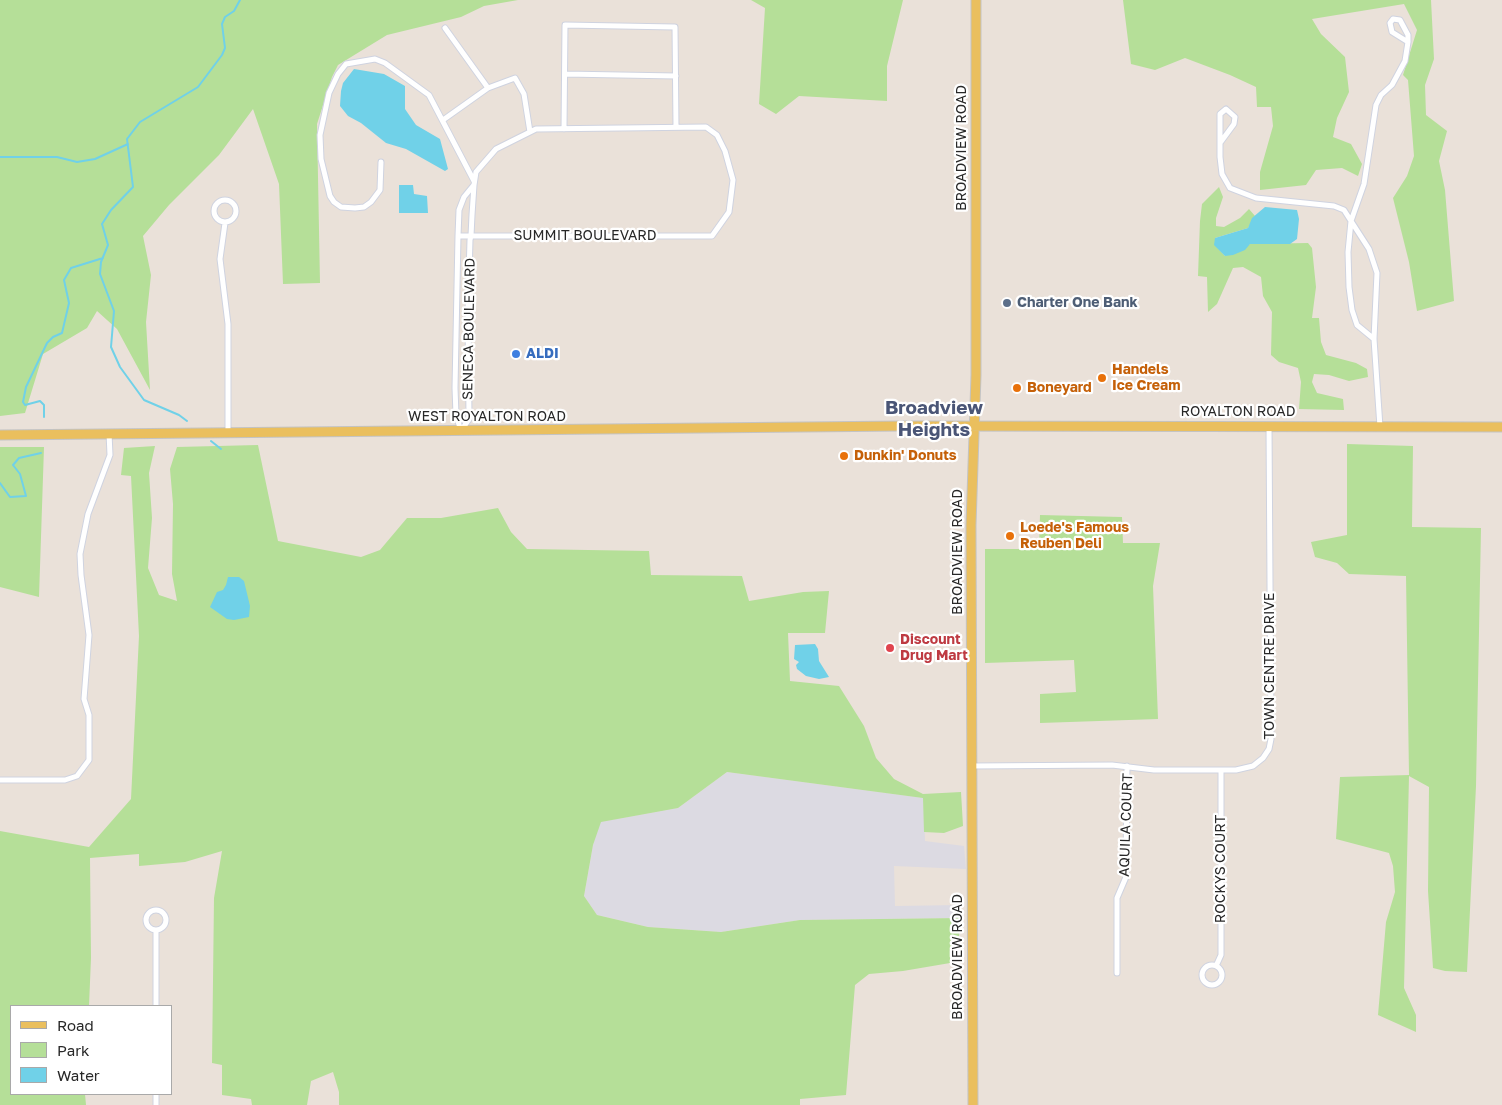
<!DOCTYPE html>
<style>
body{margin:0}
#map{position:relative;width:1502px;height:1105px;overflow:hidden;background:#eae1d9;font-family:"Golos Text",sans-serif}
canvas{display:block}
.legend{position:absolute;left:10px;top:1005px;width:162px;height:90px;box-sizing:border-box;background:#fff;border:1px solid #a9a9a9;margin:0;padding:6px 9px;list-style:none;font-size:15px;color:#282828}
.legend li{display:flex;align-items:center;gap:10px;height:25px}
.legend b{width:25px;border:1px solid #a9a9a9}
</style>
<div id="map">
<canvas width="1502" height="1105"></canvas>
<ul class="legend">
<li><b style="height:6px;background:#eabf5e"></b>Road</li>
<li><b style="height:14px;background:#b5df98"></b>Park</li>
<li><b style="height:14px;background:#70d1e8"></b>Water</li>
</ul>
</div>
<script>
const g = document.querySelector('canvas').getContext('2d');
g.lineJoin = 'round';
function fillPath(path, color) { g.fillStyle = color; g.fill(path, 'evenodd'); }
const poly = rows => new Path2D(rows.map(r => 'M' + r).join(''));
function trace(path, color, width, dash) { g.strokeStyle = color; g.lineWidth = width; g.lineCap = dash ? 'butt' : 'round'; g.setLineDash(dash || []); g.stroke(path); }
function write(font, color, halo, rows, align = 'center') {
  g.font = font + ' "Golos Text",sans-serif'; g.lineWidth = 4.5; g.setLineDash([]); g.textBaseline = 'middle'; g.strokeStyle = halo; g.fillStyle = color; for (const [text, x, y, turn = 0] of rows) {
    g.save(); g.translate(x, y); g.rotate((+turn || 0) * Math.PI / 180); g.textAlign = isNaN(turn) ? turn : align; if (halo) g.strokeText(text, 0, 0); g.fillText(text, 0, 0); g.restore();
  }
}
const industrial = poly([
 [727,772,924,798,925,841,964,846,966,869,894,866,895,906,961,905,961,918,800,920,721,932,648,927,597,915,584,896,593,845,600,822,678,808]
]);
const green = poly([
 [0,0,518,0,484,6,461,17,387,35,338,65,332,77,317,124,320,283,283,284,279,184,253,109,219,155,169,205,143,236,151,275,146,322,150,390,117,329,97,311,87,328,43,354,25,413,0,416],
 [751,0,903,0,887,66,887,101,799,96,776,114,759,104,765,8],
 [1123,0,1431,0,1434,59,1425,85,1426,115,1447,131,1439,161,1445,190,1454,301,1417,311,1409,262,1393,198,1407,176,1414,156,1408,80,1403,75,1417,30,1404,4,1312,19,1321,34,1345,57,1349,92,1337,118,1333,137,1351,144,1362,164,1358,176,1342,168,1316,170,1306,185,1260,190,1260,172,1273,126,1271,107,1257,107,1256,87,1230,75,1185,58,1155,70,1131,64],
 [1219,187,1223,197,1216,218,1216,226,1224,227,1240,218,1249,209,1255,216,1248,228,1215,238,1215,245,1225,256,1250,244,1308,243,1312,248,1316,287,1312,318,1319,318,1321,342,1326,355,1356,363,1367,369,1368,377,1349,381,1329,375,1314,374,1312,382,1317,393,1343,399,1344,410,1299,409,1301,382,1298,368,1279,362,1271,355,1272,312,1263,296,1261,277,1243,267,1233,268,1217,304,1208,312,1207,277,1198,276,1200,221,1202,204],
 [1347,444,1413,446,1412,527,1481,528,1476,786,1467,972,1445,971,1433,968,1428,891,1429,787,1409,776,1404,988,1416,1015,1416,1032,1378,1015,1386,922,1395,892,1393,866,1389,853,1336,839,1340,777,1409,775,1406,576,1349,574,1337,563,1315,557,1311,542,1347,535],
 [258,445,278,541,361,557,380,550,407,518,441,518,498,508,511,532,527,549,649,551,651,575,742,576,749,601,803,592,829,591,825,633,788,633,790,681,839,686,864,726,876,758,894,779,923,794,961,792,963,826,944,833,924,832,923,798,727,772,678,808,601,822,593,845,584,896,597,915,648,927,721,932,800,920,961,918,956,962,903,971,869,974,855,985,846,1095,800,1099,800,1105,339,1105,339,1092,333,1072,311,1081,307,1105,252,1105,251,1099,222,1095,222,1065,212,1063,214,898,222,851,185,862,139,866,139,854,90,858,91,958,89,1006,11,1006,11,1094,85,1094,86,1105,0,1105,0,831,89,847,131,799,139,636,131,476,121,475,124,448,155,446,149,473,152,518,148,568,159,595,177,601,172,574,173,504,170,469,177,447],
 [0,447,44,447,39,597,0,587],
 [1040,515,1122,517,1123,543,1160,543,1153,586,1158,719,1040,723,1040,694,1076,692,1074,660,985,663,985,549,1039,549]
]);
const water = poly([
 [354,69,384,74,405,86,405,109,416,125,440,139,448,169,445,171,406,149,386,143,361,123,348,116,340,106,341,91,343,83],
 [399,185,413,185,414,194,427,196,428,213,399,213],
 [1265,207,1297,210,1299,219,1297,239,1290,244,1250,244,1245,250,1233,255,1225,256,1214,245,1215,238,1248,228,1252,218],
 [228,577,239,577,244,581,250,606,249,617,234,620,227,619,210,607,217,592,223,590,226,585],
 [815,644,818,649,819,661,829,677,819,679,806,676,797,669,796,665,799,662,794,659,795,645]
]);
const stream = poly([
 [0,157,57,157,77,162,95,159,128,144],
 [44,417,44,405,40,401,25,405,23,402,26,387,47,343,53,337,62,333,69,303,64,280,71,268,103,258],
 [187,421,179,415,144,400,120,367,111,347,114,311,100,274,101,262,108,245,102,224,111,210,133,187,127,139,140,122,198,87,222,55,225,48,222,24,225,17,234,11,240,0],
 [211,441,221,449],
 [0,483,10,497,26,496,20,474,13,465,19,458,41,453]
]);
const minor = poly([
 [445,28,488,88],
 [565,74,676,76],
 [443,120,488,88,515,78,524,94,530,132],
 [564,129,565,25,675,27,676,127],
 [1220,143,1220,114,1226,109,1235,117,1234,124,1220,143,1220,157,1222,174,1230,188,1256,198,1334,206,1344,210,1351,221,1348,252,1349,287,1352,310,1357,325,1374,339],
 [381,162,380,190,371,202,364,207,355,208,341,207,334,202,330,196,321,159,320,135,329,93,338,74,346,64,375,59,385,63,429,95,474,181],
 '214 211a11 11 0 1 1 22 0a11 11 0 1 1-22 0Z',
 [225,223,220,259,228,324,228,432],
 [458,236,712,236,729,212,733,180,725,151,717,135,706,127,536,129,496,149,476,172,474,185,472,215,471,236,470,240,468,310,469,419,461,431],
 [1380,427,1374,339,1377,273,1369,249,1351,221,1364,184,1376,105,1381,95,1392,85,1405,61,1408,42,1408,35,1400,20,1393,19,1390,23,1392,32,1408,42],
 [461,431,456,415,455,388,458,236,459,210,464,197,473,186],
 [972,766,1112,765,1154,770,1236,770,1253,766,1263,758,1269,749,1271,739,1269,426],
 [0,780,65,780,77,776,89,760,89,715,84,699,89,635,81,575,80,554,88,514,110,455,109,433],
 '146 920a10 10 0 1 1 20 0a10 10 0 1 1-20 0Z',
 [156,930,156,1006],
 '1202 975a10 10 0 1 1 20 0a10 10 0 1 1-20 0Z',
 [1216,966,1221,955,1221,770],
 [1117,973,1117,898,1126,877,1127,766],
 [156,1094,156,1105]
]);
const primary = poly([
 [0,435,904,426,1502,427],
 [973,1105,971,525,976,375,976,0]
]);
const markers = [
 [1007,303,5,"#5c6f8a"],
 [516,354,5,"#3f7fe0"],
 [1102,378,5,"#e8710a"],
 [1017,388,5,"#e8710a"],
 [844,456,5,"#e8710a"],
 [1010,536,5,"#e8710a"],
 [890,648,5,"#e0444e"]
];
const streetNames = [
 ["BROADVIEW ROAD",962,148,-90],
 ["SUMMIT BOULEVARD",585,236],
 ["SENECA BOULEVARD",469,329,-89],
 ["ROYALTON ROAD",1238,412],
 ["WEST ROYALTON ROAD",487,417],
 ["BROADVIEW ROAD",958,552,-90],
 ["TOWN CENTRE DRIVE",1270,666,-90],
 ["AQUILA COURT",1126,825,-88],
 ["ROCKYS COURT",1221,869,-90],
 ["BROADVIEW ROAD",958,957,-90]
];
const serviceNames = [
 ["Charter One Bank",1017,303]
];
const shopNames = [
 ["ALDI",526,354]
];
const foodNames = [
 ["Handels",1112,370],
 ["Ice Cream",1112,386],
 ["Boneyard",1027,388],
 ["Dunkin' Donuts",854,456],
 ["Loede's Famous",1020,528],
 ["Reuben Deli",1020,544]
];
const healthNames = [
 ["Discount",900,640],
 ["Drug Mart",900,656]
];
const districtNames = [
 ["Broadview",934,408],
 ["Heights",934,430]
];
fillPath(industrial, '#dcdae2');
fillPath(green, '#b5df98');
fillPath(water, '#70d1e8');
trace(stream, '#70d1e8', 2);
trace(minor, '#cfd3e0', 7);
trace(primary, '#c3c3c3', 11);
trace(minor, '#fff', 5);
trace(primary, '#eabf5e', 9);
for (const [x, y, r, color] of markers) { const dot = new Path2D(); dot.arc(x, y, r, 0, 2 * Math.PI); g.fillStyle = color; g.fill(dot); trace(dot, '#fff', 2); }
write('14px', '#282828', '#fff', streetNames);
write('bold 14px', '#4e5e75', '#fff', serviceNames, 'left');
write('bold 14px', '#366cbe', '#fff', shopNames, 'left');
write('bold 14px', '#c56008', '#fff', foodNames, 'left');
write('bold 14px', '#be3a42', '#fff', healthNames, 'left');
write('bold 19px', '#4a5576', '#fff', districtNames);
</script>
